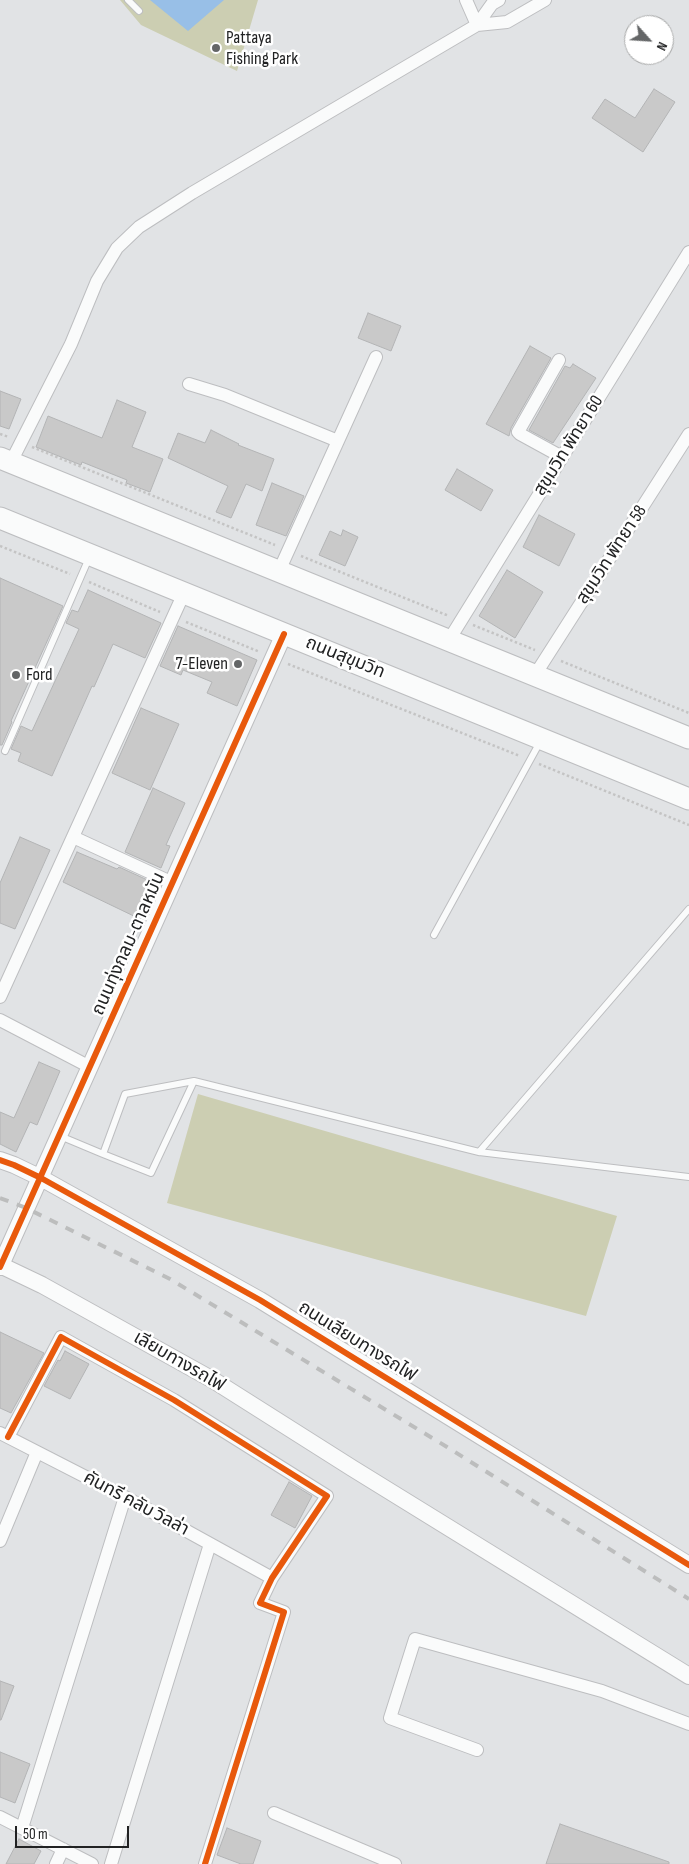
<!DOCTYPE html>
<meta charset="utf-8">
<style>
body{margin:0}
#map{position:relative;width:689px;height:1864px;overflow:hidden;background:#e1e3e5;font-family:"Sofia Sans Condensed",sans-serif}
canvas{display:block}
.north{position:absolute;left:624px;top:15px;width:50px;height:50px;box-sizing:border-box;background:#fff;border:1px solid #a6a7a7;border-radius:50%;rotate:116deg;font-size:14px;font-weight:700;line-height:20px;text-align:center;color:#212223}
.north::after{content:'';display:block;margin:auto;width:18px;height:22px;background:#646667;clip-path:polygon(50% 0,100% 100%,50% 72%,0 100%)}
.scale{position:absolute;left:15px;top:1826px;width:114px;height:22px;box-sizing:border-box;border:2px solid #212223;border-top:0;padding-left:6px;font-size:15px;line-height:18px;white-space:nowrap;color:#212223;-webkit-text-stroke:4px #fff;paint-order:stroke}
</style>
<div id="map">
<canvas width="689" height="1864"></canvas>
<div class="north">N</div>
<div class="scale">50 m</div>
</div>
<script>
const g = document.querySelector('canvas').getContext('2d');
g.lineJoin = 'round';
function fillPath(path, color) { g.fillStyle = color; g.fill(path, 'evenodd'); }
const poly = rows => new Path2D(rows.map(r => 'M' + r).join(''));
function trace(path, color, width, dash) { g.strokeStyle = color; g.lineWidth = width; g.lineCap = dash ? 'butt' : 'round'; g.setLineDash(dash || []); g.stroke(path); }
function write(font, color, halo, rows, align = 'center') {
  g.font = font + ' "Sofia Sans Condensed","Noto Sans Thai",sans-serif'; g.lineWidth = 5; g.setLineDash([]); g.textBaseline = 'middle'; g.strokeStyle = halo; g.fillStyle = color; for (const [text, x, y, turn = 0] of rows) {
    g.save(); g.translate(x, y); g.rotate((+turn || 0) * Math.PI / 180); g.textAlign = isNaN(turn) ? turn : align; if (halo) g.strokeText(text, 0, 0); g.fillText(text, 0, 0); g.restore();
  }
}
const green = poly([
 [120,0,258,0,237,71,141,25],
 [198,1094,617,1216,586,1316,167,1203]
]);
const water = poly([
 [150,0,224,0,188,31]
]);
const building = poly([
 [654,89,675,102,643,152,592,118,605,99,635,118,654,89],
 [368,313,401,326,391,351,358,338,368,313],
 [530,346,551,358,511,428,509,436,486,424,530,346],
 [573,364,596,378,553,443,529,430,565,366,570,368,573,364],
 [0,391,21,399,9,429,0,426,0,391],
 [117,400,146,412,132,447,163,459,150,492,126,483,127,480,82,462,81,465,36,447,48,416,102,438,117,400],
 [211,430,239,444,238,445,274,459,262,491,246,484,231,518,216,512,228,486,168,458,178,433,205,443,211,430],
 [457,469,493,490,481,511,445,490,457,469],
 [272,483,304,496,286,536,256,525,272,483],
 [539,515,575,534,559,566,523,547,539,515],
 [343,530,358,537,345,566,319,555,330,531,341,536,343,530],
 [507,570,543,592,515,638,479,616,507,570],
 [0,578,63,606,11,721,12,722,2,745,0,745,0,578],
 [88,590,161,623,145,658,113,644,94,687,92,686,52,776,18,761,21,753,11,749,21,726,32,731,79,629,66,623,72,610,78,612,88,590],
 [178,626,257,660,237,706,207,693,212,682,183,670,181,675,160,666,178,626],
 [141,708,179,724,150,790,112,773,141,708],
 [153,788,185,803,166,845,170,846,161,868,125,852,153,788],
 [20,837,50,850,15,929,0,923,0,883,20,837],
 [77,852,117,869,119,867,154,883,153,886,155,886,140,919,63,882,77,852],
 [39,1062,60,1071,37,1125,30,1122,16,1152,0,1144,0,1112,14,1118,39,1062],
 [0,1332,44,1353,11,1413,0,1408,0,1332],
 [65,1351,89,1364,70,1399,44,1386,58,1360,60,1361,65,1351],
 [289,1482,312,1496,295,1528,271,1515,289,1482],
 [0,1681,14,1686,1,1720,0,1720,0,1681],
 [0,1752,30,1764,15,1803,0,1797,0,1752],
 [560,1824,669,1862,669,1864,546,1864,560,1824],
 [227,1828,261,1841,253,1864,241,1864,217,1855,227,1828],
 [19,1839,41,1851,34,1864,6,1864,19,1839]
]);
const path = poly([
 [0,434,9,437],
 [32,447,275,545],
 [0,546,70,574],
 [301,556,449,616],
 [89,582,160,612],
 [186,622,260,652],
 [473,625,535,650],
 [561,661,689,713],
 [288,664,520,756],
 [539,764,689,825]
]);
const service = poly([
 [128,0,139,11],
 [5,751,89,558],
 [434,935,540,742],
 [194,1081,479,1152,689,1177],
 [60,1136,103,1154,125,1094,194,1081,151,1173,103,1154],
 [479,1152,689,909]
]);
const minor = poly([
 [477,25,507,22,545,0],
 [477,25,492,4,499,0],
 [559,360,518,432,520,434,562,457],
 [189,384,225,395,338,441],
 [11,462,71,344,97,281,117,248,139,227,192,193,477,25,466,0],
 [279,571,376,357],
 [449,640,689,252],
 [535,675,689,434],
 [73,837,173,883],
 [0,997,184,593],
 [0,1020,90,1067],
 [0,1433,125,1497,272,1578],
 [8,1437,61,1337,174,1400,327,1496,272,1578,260,1603,284,1612,205,1864],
 [0,1541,37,1452],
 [477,1750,390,1718,415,1639,602,1691,689,1724],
 [274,1813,395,1864],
 [0,1817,92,1864],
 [22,1828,125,1497],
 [56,1864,63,1849],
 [111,1864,210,1544]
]);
const tertiary = poly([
 [0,1160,14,1165,41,1178,260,1300,689,1565],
 [0,1265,42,1285,213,1380,352,1468,689,1676],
 [0,1267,284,634]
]);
const trunk = poly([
 [0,458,689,738],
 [0,518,689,799]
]);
const rail = poly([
 [0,1198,26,1208,170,1279,447,1447,689,1599]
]);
const cycleway = poly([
 [0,1160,14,1165,41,1178,260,1300,689,1565],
 [0,1267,284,634],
 [8,1437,61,1337,174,1400,327,1496,272,1578,260,1603,284,1612,205,1864]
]);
const markers = [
 [216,48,5,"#646667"],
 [238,664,5,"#646667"],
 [16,675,5,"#646667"]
];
const poiNames = [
 ["Pattaya",226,38],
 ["Fishing Park",226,59],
 ["7-Eleven",228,664,"right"],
 ["Ford",26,675]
];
const streetNames = [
 ["สุขุมวิท พัทยา 60",569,446,-58],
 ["สุขุมวิท พัทยา 58",612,555,-57],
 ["ถนนสุขุมวิท",345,658,22],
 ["ถนนทุ่งกลม-ตาลหมัน",129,944,-66],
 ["ถนนเลียบทางรถไฟ",357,1342,32],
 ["เลียบทางรถไฟ",179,1362,30],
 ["คันทรี คลับ วิลล่า",136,1504,28]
];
fillPath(green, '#ccceb2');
fillPath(water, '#98bfe7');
fillPath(building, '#c9c9c9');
trace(building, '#b3b4b5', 1);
trace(service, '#bdbec0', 8);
trace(minor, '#bdbec0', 14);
trace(tertiary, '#bdbec0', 18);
trace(trunk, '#bdbec0', 23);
trace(path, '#c4c4c4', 2.5, [2.5, 2.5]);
trace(service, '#fafbfb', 6);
trace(minor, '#fafbfb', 12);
trace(tertiary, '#fafbfb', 16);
trace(trunk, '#fafbfb', 21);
trace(rail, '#bcbdbd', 4, [9, 9]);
trace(cycleway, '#e8590c', 6);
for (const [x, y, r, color] of markers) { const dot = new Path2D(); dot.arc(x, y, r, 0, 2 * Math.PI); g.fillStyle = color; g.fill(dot); trace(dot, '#fff', 2); }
write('18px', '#212223', '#fff', poiNames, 'left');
write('18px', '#212223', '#fff', streetNames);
</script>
